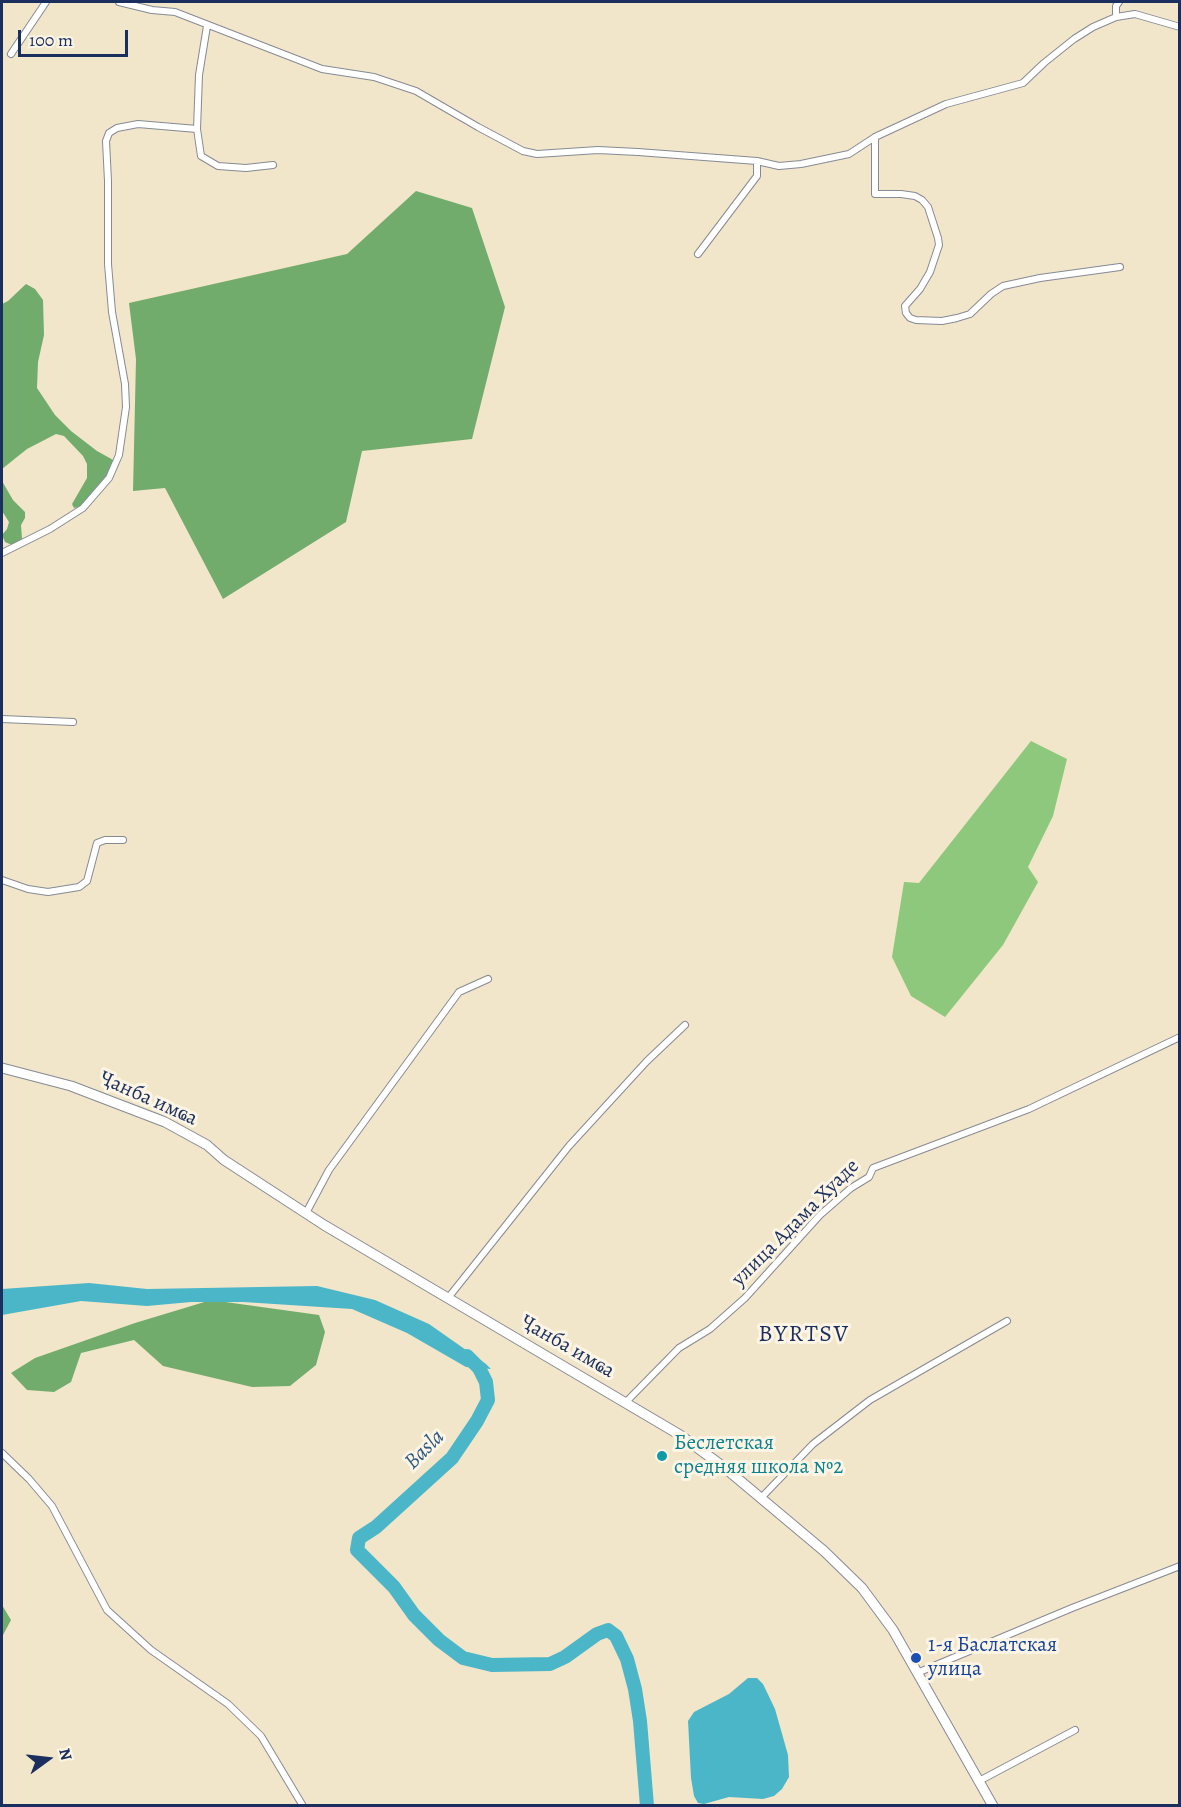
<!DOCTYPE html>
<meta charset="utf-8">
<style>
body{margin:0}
#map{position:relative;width:1181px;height:1807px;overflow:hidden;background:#f1e6c9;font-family:Alegreya,serif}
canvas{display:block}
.frame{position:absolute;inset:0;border:3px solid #1b2f5e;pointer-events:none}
.north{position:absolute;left:18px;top:1729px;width:60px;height:60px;-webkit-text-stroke:4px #fcf5e5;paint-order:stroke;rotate:75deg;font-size:16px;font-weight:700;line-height:24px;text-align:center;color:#1b2f5e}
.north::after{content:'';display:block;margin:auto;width:21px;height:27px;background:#1b2f5e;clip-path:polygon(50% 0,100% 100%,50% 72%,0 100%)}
.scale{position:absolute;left:18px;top:30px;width:110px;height:27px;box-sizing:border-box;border:3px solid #1b2f5e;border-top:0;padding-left:8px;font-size:18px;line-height:21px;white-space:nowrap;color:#1b2f5e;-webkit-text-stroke:4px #fcf5e5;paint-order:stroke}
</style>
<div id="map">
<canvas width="1181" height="1807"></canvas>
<div class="frame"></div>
<div class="north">N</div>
<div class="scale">100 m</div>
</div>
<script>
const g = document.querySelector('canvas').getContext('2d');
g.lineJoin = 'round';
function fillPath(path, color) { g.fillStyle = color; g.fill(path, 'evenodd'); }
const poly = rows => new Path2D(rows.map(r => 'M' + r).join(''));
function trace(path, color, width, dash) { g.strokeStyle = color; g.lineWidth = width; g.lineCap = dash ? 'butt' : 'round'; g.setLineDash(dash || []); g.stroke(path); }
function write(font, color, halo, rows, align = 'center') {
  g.font = font + ' Alegreya,serif'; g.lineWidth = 6; g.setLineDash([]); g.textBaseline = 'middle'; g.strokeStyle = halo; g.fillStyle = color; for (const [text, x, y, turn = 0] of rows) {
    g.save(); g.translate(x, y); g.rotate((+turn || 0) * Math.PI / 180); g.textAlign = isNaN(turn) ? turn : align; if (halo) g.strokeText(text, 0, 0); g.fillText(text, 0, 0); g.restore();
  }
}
const green = poly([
 [1031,741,1067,759,1053,816,1028,867,1038,882,1003,945,945,1017,911,996,892,957,904,882,919,883]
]);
const forest = poly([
 [416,191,472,208,505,307,472,439,362,451,346,522,223,599,165,488,133,491,136,359,129,303,347,254],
 [26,284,35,289,43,300,44,335,38,362,37,388,55,415,71,431,97,451,115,461,106,479,79,507,74,508,72,504,87,478,87,464,83,456,64,436,56,434,27,449,2,469,2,304,8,301],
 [2,481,13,500,25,512,25,518,21,525,22,539,12,545,5,542,2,535,7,529,9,522,2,511],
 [211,1300,319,1315,325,1332,316,1365,290,1386,252,1387,163,1366,134,1340,81,1353,71,1382,54,1392,27,1390,11,1373,35,1358,135,1323],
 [2,1605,11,1620,2,1637]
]);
const water = poly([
 [89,1283,147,1289,317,1286,375,1300,429,1324,486,1364,491,1369,466,1367,407,1333,352,1309,243,1302,191,1302,147,1306,81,1301,2,1315,2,1289],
 [748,1678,757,1678,763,1684,775,1709,788,1755,789,1777,782,1789,774,1796,763,1799,729,1797,704,1804,698,1803,694,1796,691,1778,688,1721,694,1712,729,1694]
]);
const river = poly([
 [467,1356,479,1368,486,1382,488,1400,477,1421,452,1458,376,1527,359,1538,357,1550,394,1587,414,1615,439,1640,463,1658,492,1665,550,1664,565,1657,597,1634,608,1630,616,1636,627,1659,635,1689,640,1721,647,1806]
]);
const street = poly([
 [119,2,152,10,175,12,322,69,374,77,416,91,478,127,523,151,537,154,598,150,638,152,757,161,779,166,801,164,849,154,875,137,946,104,1023,83,1044,63,1074,39,1093,27,1116,17,1135,14,1180,27],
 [1116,17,1116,6,1119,2],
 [207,26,199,75,197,129,201,156,218,166,246,168,273,165],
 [11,54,46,2],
 [875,137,875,194,901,194,915,196,922,200,928,207,938,238,939,245,930,272,920,289,905,306,906,313,910,318,916,320,942,321,957,318,970,314,991,294,1003,286,1040,278,1120,267],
 [698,254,757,176,757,161],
 [2,553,50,529,83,508,109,478,119,455,126,407,125,384,112,312,108,264,108,181,106,141,109,133,117,128,138,124,197,129],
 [2,719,73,722],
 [2,880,28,889,48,892,79,887,87,881,97,843,105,840,123,840],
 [306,1213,329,1170,459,992,488,979],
 [448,1298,569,1146,647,1061,685,1025],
 [626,1402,679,1348,710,1329,745,1298,820,1215,851,1188,869,1177,873,1168,1029,1109,1180,1037],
 [2,1453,29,1479,52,1506,107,1610,151,1650,228,1704,261,1736,303,1806],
 [760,1499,813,1444,870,1400,1007,1321],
 [917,1673,1072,1608,1180,1566],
 [979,1781,1075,1730]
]);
const secondary = poly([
 [2,1068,71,1086,165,1122,207,1145,224,1160,324,1225,680,1435,725,1468,824,1551,862,1588,893,1630,993,1806]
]);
const markers = [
 [662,1456,6,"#0f9aa8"],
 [916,1658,6,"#1a4fb4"]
];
const streetNames = [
 ["Ҷанба имҩа",148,1099,24],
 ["улица Адама Хуаде",796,1223,-45],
 ["Ҷанба имҩа",567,1347,30]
];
const cultureNames = [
 ["Беслетская",674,1444],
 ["средняя школа №2",674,1468]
];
const transitNames = [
 ["1-я Баслатская",928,1646],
 ["улица",928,1670]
];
const waterNames = [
 ["Basla",425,1450,-45]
];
const quarterNames = [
 ["BYRTSV",804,1335]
];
fillPath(green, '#8dc87c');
fillPath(forest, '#72ac6c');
fillPath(water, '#4cb6c9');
trace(river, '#4cb6c9', 14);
trace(street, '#868a94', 8);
trace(secondary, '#868a94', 11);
trace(street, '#fff', 6);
trace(secondary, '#fff', 9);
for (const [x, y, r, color] of markers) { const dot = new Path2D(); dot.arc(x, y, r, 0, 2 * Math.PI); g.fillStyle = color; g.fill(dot); trace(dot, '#fcf5e5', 2); }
write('21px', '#1b2f5e', '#fcf5e5', streetNames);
write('21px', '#0d838f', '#fcf5e5', cultureNames, 'left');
write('21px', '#164399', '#fcf5e5', transitNames, 'left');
write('italic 22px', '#2a587e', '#fcf5e5', waterNames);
g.letterSpacing = '1.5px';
write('24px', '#1b2f5e', '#fcf5e5', quarterNames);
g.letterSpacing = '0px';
</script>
